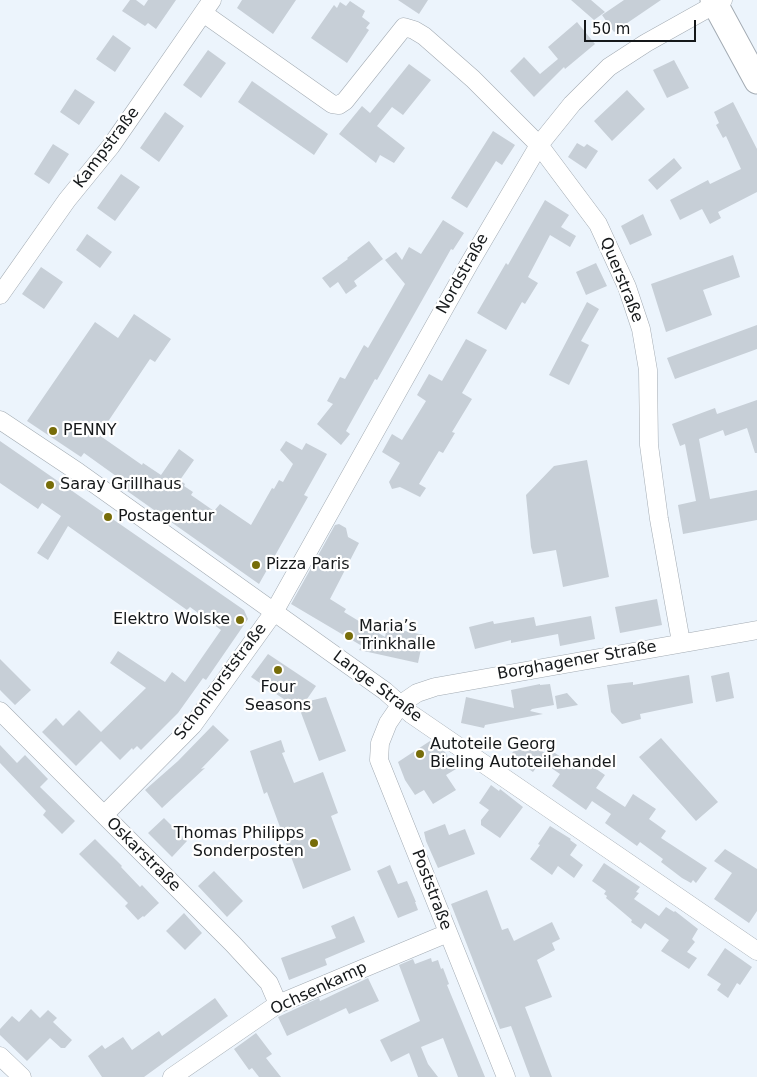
<!DOCTYPE html>
<meta charset="utf-8">
<style>
body{margin:0}
#map{position:relative;width:757px;height:1077px;overflow:hidden;background:#ecf4fc;font-family:"DejaVu Sans",sans-serif}
canvas{display:block}
.scale{position:absolute;left:584px;top:20px;width:112px;height:22px;box-sizing:border-box;border:2px solid #15181a;border-top:0;padding-left:6px;font-size:15px;line-height:18px;white-space:nowrap;color:#15181a;-webkit-text-stroke:4px #fff;paint-order:stroke}
</style>
<div id="map">
<canvas width="757" height="1077"></canvas>
<div class="scale">50 m</div>
</div>
<script>
const g = document.querySelector('canvas').getContext('2d');
g.lineJoin = 'round';
function fillPath(path, color) { g.fillStyle = color; g.fill(path, 'evenodd'); }
const poly = rows => new Path2D(rows.map(r => 'M' + r).join(''));
function trace(path, color, width, dash) { g.strokeStyle = color; g.lineWidth = width; g.lineCap = dash ? 'butt' : 'round'; g.setLineDash(dash || []); g.stroke(path); }
function write(font, color, halo, rows, align = 'center') {
  g.font = font + ' "DejaVu Sans",sans-serif'; g.lineWidth = 4.5; g.setLineDash([]); g.textBaseline = 'middle'; g.strokeStyle = halo; g.fillStyle = color; for (const [text, x, y, turn = 0] of rows) {
    g.save(); g.translate(x, y); g.rotate((+turn || 0) * Math.PI / 180); g.textAlign = isNaN(turn) ? turn : align; if (halo) g.strokeText(text, 0, 0); g.fillText(text, 0, 0); g.restore();
  }
}
const building = poly([
 [130,0,136,0,144,6,148,0,176,0,156,29,148,23,145,26,122,11],
 [242,0,296,0,273,34,237,8],
 [398,0,428,0,419,14],
 [571,0,591,0,605,12,594,20],
 [624,0,661,0,614,32,602,15],
 [350,1,365,11,362,17,370,23,366,28,369,30,347,63,311,38,334,5,337,8,340,2,346,6],
 [577,22,595,44,565,69,564,67,534,97,510,71,524,57,540,74,558,59,548,47],
 [113,35,131,48,115,72,96,59],
 [208,50,226,63,201,98,183,85],
 [674,60,689,88,667,98,653,70],
 [409,64,431,80,403,115,392,107,377,126,405,148,394,163,380,155,376,163,339,134,362,106,370,113],
 [252,81,328,134,314,155,238,102],
 [75,89,95,102,79,125,60,112],
 [627,90,645,109,612,141,594,121],
 [733,102,757,149,757,192,718,212,721,218,710,224,702,209,680,220,670,200,708,180,710,184,741,169,726,136,723,138,716,125,719,123,714,112],
 [165,112,184,126,159,162,140,148],
 [493,131,515,145,502,165,496,161,467,208,451,198],
 [577,143,584,147,587,144,598,151,586,169,568,157],
 [53,144,69,154,49,184,34,174],
 [674,158,682,168,657,190,648,180],
 [121,174,140,187,115,221,97,208],
 [545,200,569,215,561,227,576,236,570,247,550,235,528,277,538,283,525,304,522,302,506,330,477,313,506,263,508,265],
 [643,214,652,235,630,245,621,226],
 [443,220,464,233,453,250,451,249,377,380,375,379,346,431,350,434,341,445,317,424,333,404,327,401,340,377,345,379,364,345,368,348,405,284,385,260,396,252,402,260,409,247,421,254],
 [87,234,112,252,100,268,76,250],
 [369,241,383,259,354,281,357,286,346,294,338,282,330,288,322,278,348,259,347,258],
 [733,255,740,277,703,290,712,315,666,332,651,284],
 [596,263,607,286,586,295,576,272],
 [41,267,63,282,44,309,22,294],
 [587,302,599,309,581,341,589,345,569,385,549,375],
 [134,314,171,339,155,362,150,359,99,435,142,465,143,463,161,475,179,449,194,460,180,480,185,484,184,486,193,492,191,495,214,511,220,504,251,525,272,488,274,489,279,480,283,482,293,464,280,450,286,441,302,450,306,443,327,454,304,495,308,497,259,584,120,486,123,481,84,453,81,457,27,421,95,322,118,338],
 [757,325,757,349,675,379,667,358],
 [466,339,487,350,462,393,472,399,452,432,455,433,443,453,439,451,419,484,426,488,420,497,400,487,392,489,389,482,400,463,382,452,392,434,402,440,426,401,417,395,429,374,442,381],
 [757,400,757,453,755,453,747,428,725,436,723,430,699,439,710,499,757,490,757,520,683,534,678,505,696,501,685,444,680,446,672,424,715,408,717,414],
 [0,441,244,610,248,619,206,680,203,678,178,713,141,750,137,746,133,750,132,748,120,760,101,741,76,766,42,732,56,718,63,726,79,710,101,732,146,688,110,663,118,651,165,682,172,672,185,682,221,630,190,607,187,610,68,526,48,560,37,553,61,516,42,503,38,509,0,483],
 [587,460,609,577,563,587,556,550,533,554,531,547,526,495,554,466],
 [339,524,346,528,348,537,359,543,330,599,346,609,344,612,385,637,387,627,424,635,418,663,359,650,362,646,291,604,335,525],
 [657,599,662,625,620,633,615,607],
 [591,616,595,639,560,646,558,634,511,643,511,640,475,649,469,627,493,621,494,624,534,617,536,626],
 [268,654,316,686,305,702,326,697,346,751,319,761,300,710,251,677],
 [0,659,31,690,15,705,0,690],
 [729,672,734,698,716,702,711,676],
 [689,675,693,703,640,714,641,719,622,724,611,712,607,685,633,682,633,685],
 [540,684,540,685,550,684,554,705,532,709,530,711,543,714,485,725,484,728,461,723,466,697,514,708,511,690],
 [567,693,578,705,557,709,555,696],
 [213,725,229,740,201,769,205,768,162,808,145,790,178,761],
 [523,738,546,754,533,772,510,756],
 [661,738,718,802,696,821,639,757],
 [281,740,285,752,282,753,294,783,323,772,338,813,331,816,351,870,303,889,267,792,264,794,250,751],
 [430,741,445,752,456,769,446,775,456,790,433,804,424,790,415,795,405,780,398,762],
 [0,745,17,763,25,755,48,779,40,787,75,821,62,834,43,815,46,811,0,763],
 [552,751,577,768,583,760,605,775,596,788,625,807,633,794,656,809,649,819,666,831,661,838,707,868,696,883,693,880,691,883,682,878,661,862,663,859,640,842,637,846,605,823,611,814,592,801,586,810,552,786,560,774,544,763],
 [491,785,499,791,500,789,523,807,500,838,481,825,481,820,489,810,479,803],
 [164,818,187,841,172,857,148,833],
 [445,824,449,835,465,829,475,854,438,868,426,841,424,832],
 [550,826,571,839,570,840,577,845,570,855,583,865,574,878,558,866,552,875,530,859,540,845,538,844],
 [95,839,122,866,121,867,140,887,142,885,159,903,144,917,143,916,138,920,125,906,128,903,79,854],
 [725,849,757,869,757,911,749,923,714,899,732,873,714,861],
 [604,863,640,887,636,892,639,893,634,899,659,916,666,907,674,912,675,911,698,929,692,939,695,942,687,952,697,958,689,969,661,951,669,940,645,923,641,929,631,922,632,920,606,898,607,896,604,894,606,891,592,881],
 [390,865,398,884,407,881,416,902,415,902,418,910,398,918,377,871],
 [214,871,243,901,227,917,198,886],
 [487,890,502,930,508,928,514,941,552,922,560,939,552,943,555,950,537,960,552,997,525,1007,552,1077,530,1077,511,1026,500,1029,451,904],
 [184,913,202,933,185,950,166,931],
 [354,916,365,942,325,959,327,965,289,980,281,958,336,938,331,926],
 [725,948,752,967,740,985,737,983,728,998,717,990,721,984,707,975],
 [431,958,432,962,438,960,441,969,443,968,449,984,447,985,485,1077,458,1077,443,1038,421,1047,428,1064,438,1077,418,1077,409,1053,391,1062,380,1040,420,1021,399,965,413,959,415,964],
 [368,978,379,1001,349,1014,346,1008,287,1036,278,1017,319,998,320,1001],
 [215,998,228,1016,144,1077,102,1077,88,1056,102,1045,105,1049,123,1037,132,1050,159,1031,162,1036],
 [31,1009,40,1018,48,1010,57,1018,53,1022,72,1040,65,1048,61,1048,50,1038,27,1061,0,1035,0,1029,12,1016,19,1022],
 [256,1033,272,1054,266,1058,281,1077,259,1077,252,1068,249,1070,234,1049]
]);
const minor = poly([
 [203,13,332,104,339,105,345,101,404,27,414,30,424,36,473,79,539,145,598,224,627,287,641,329,648,370,649,445,659,519,681,642],
 [0,295,67,200,111,146,212,0],
 [0,420,78,472,340,659,385,691,411,714,757,951],
 [0,711,233,944,269,983,278,1004],
 [104,815,193,725,274,612,469,264,539,145,572,104,609,67,646,43,723,0],
 [0,1056,22,1077],
 [172,1077,278,1004,448,933],
 [506,1077,379,760,380,743,388,723,401,704,417,693,435,687,757,630]
]);
const secondary = poly([
 [713,0,757,81]
]);
const markers = [
 [53,431,5,"#776d09"],
 [50,485,5,"#776d09"],
 [108,517,5,"#776d09"],
 [256,565,5,"#776d09"],
 [240,620,5,"#776d09"],
 [349,636,5,"#776d09"],
 [278,670,5,"#776d09"],
 [420,754,5,"#776d09"],
 [314,843,5,"#776d09"]
];
const streetNames = [
 ["Kampstraße",107,148,-53],
 ["Nordstraße",463,274,-61],
 ["Querstraße",621,280,68],
 ["Borghagener Straße",577,661,-10],
 ["Schonhorststraße",221,682,-53],
 ["Lange Straße",377,687,37],
 ["Oskarstraße",143,855,45],
 ["Poststraße",431,890,69],
 ["Ochsenkamp",319,989,-25]
];
const poiNames = [
 ["PENNY",63,431],
 ["Saray Grillhaus",60,485],
 ["Postagentur",118,517],
 ["Pizza Paris",266,565],
 ["Elektro Wolske",230,620,"right"],
 ["Maria’s",359,627],
 ["Trinkhalle",359,645],
 ["Four",278,688,"center"],
 ["Seasons",278,706,"center"],
 ["Autoteile Georg",430,745],
 ["Bieling Autoteilehandel",430,763],
 ["Thomas Philipps",304,834,"right"],
 ["Sonderposten",304,852,"right"]
];
fillPath(building, '#c7cfd7');
trace(minor, '#a3abb3', 19);
trace(secondary, '#a3abb3', 27);
trace(minor, '#fff', 18);
trace(secondary, '#fff', 25);
for (const [x, y, r, color] of markers) { const dot = new Path2D(); dot.arc(x, y, r, 0, 2 * Math.PI); g.fillStyle = color; g.fill(dot); trace(dot, '#fff', 2); }
write('16px', '#15181a', '#fff', streetNames);
write('16px', '#15181a', '#fff', poiNames, 'left');
</script>
